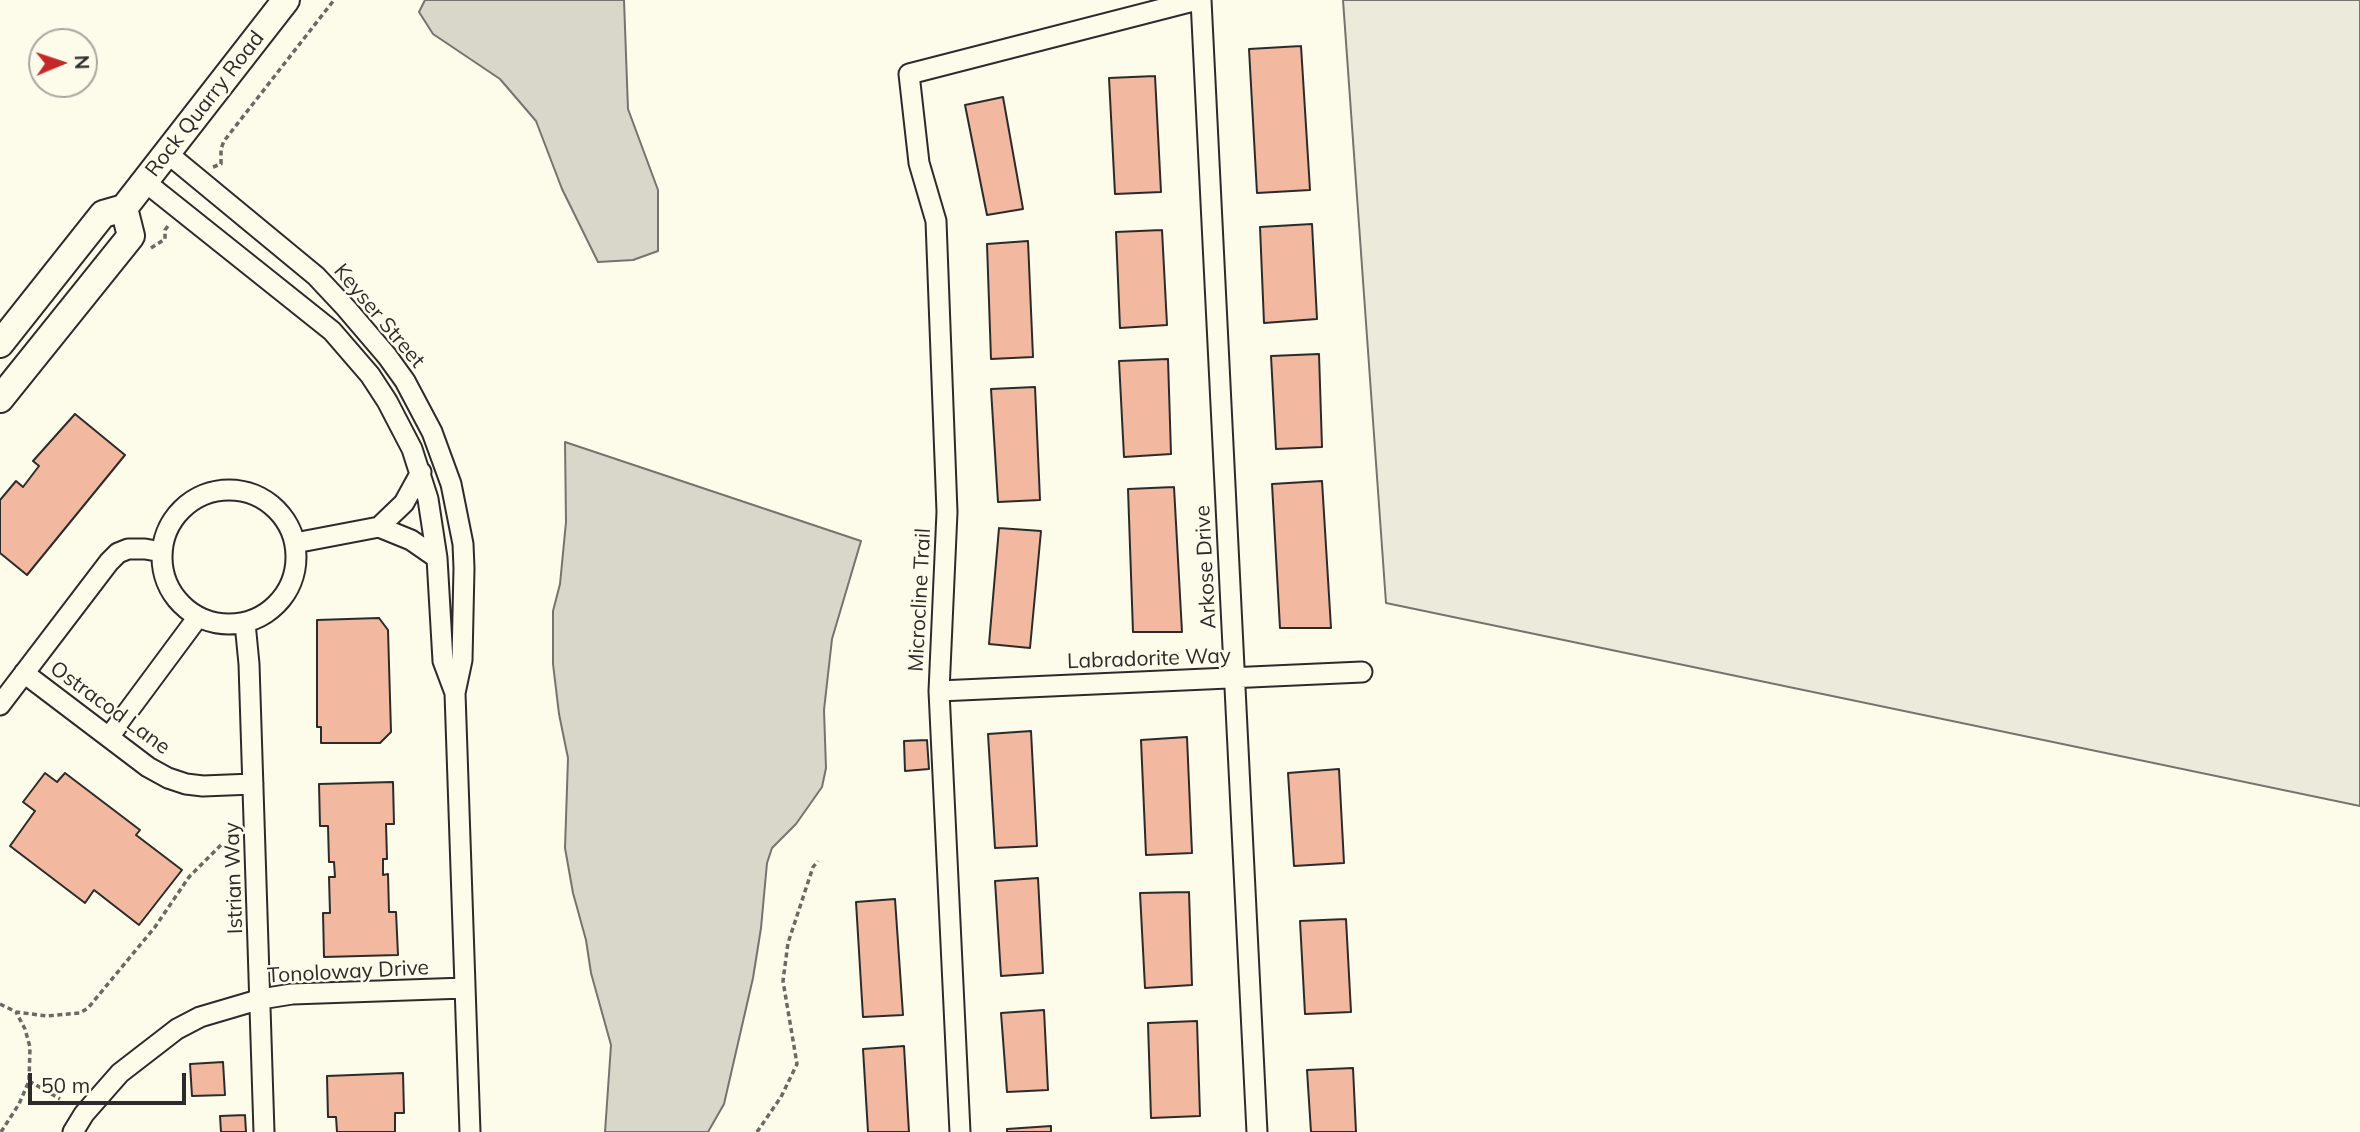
<!DOCTYPE html>
<style>
body{margin:0}
#map{position:relative;width:2360px;height:1132px;overflow:hidden;background:#fdfbea;font-family:Mulish,sans-serif}
canvas{display:block}
.north{position:absolute;left:28px;top:28px;width:70px;height:70px;box-sizing:border-box;background:#fdfbea;border:2px solid #a9a89e;border-radius:50%;rotate:88deg;font-size:19px;font-weight:700;line-height:28px;text-align:center;color:#2b2b2b}
.north::after{content:'';display:block;margin:auto;width:24px;height:32px;background:#c62828;clip-path:polygon(50% 0,100% 100%,50% 72%,0 100%)}
.scale{position:absolute;left:28px;top:1073px;width:158px;height:32px;box-sizing:border-box;border:4px solid #2b2b2b;border-top:0;padding-left:9px;font-size:21px;line-height:24px;white-space:nowrap;color:#2b2b2b;-webkit-text-stroke:5px #fdfbea;paint-order:stroke}
</style>
<div id="map">
<canvas width="2360" height="1132"></canvas>
<div class="north">N</div>
<div class="scale">50 m</div>
</div>
<script>
const g = document.querySelector('canvas').getContext('2d');
g.lineJoin = 'round';
function fillPath(path, color) { g.fillStyle = color; g.fill(path, 'evenodd'); }
const poly = rows => new Path2D(rows.map(r => 'M' + r).join(''));
function trace(path, color, width, dash) { g.strokeStyle = color; g.lineWidth = width; g.lineCap = dash ? 'butt' : 'round'; g.setLineDash(dash || []); g.stroke(path); }
function write(font, color, halo, rows, align = 'center') {
  g.font = font + ' Mulish,sans-serif'; g.lineWidth = 5; g.setLineDash([]); g.textBaseline = 'middle'; g.strokeStyle = halo; g.fillStyle = color; for (const [text, x, y, turn = 0] of rows) {
    g.save(); g.translate(x, y); g.rotate((+turn || 0) * Math.PI / 180); g.textAlign = isNaN(turn) ? turn : align; if (halo) g.strokeText(text, 0, 0); g.fillText(text, 0, 0); g.restore();
  }
}
const green = poly([
 [1343,0,2360,0,2360,806,1386,603,1343,0]
]);
const water = poly([
 [425,0,624,0,628,109,658,190,658,251,633,260,598,262,562,189,536,121,500,79,433,34,419,12,425,0],
 [565,442,861,541,832,639,824,710,826,768,822,787,796,824,772,848,767,863,761,928,753,978,724,1104,708,1132,605,1132,611,1045,591,973,586,940,573,893,565,848,568,758,559,714,553,664,553,611,560,584,566,522,565,442]
]);
const building = poly([
 [1301,46,1310,190,1257,193,1249,49,1301,46],
 [1155,76,1161,192,1115,194,1109,78,1155,76],
 [1003,97,1023,209,987,215,965,105,1003,97],
 [1312,224,1317,319,1264,323,1260,227,1312,224],
 [1162,230,1167,325,1120,328,1116,232,1162,230],
 [1028,241,1033,357,991,359,987,244,1028,241],
 [1319,354,1322,447,1276,449,1271,356,1319,354],
 [1168,359,1171,454,1124,457,1119,361,1168,359],
 [1035,387,1040,500,998,502,991,389,1035,387],
 [75,414,125,455,27,575,0,553,0,500,16,481,23,487,39,466,33,461,75,414],
 [1322,481,1331,628,1280,628,1272,484,1322,481],
 [1174,487,1182,632,1133,632,1128,489,1174,487],
 [999,528,1041,531,1030,648,989,644,999,528],
 [379,618,388,630,391,732,380,743,321,743,321,727,317,727,317,620,379,618],
 [1031,731,1037,846,995,848,988,734,1031,731],
 [1187,737,1192,853,1146,855,1141,740,1187,737],
 [927,740,929,769,905,771,904,741,927,740],
 [1339,769,1344,863,1294,866,1288,773,1339,769],
 [45,773,57,782,65,773,140,830,136,835,182,870,139,925,94,890,85,903,10,846,35,811,23,802,45,773],
 [393,782,394,824,386,824,387,859,383,859,383,875,388,874,389,912,396,912,398,955,324,957,323,913,330,913,329,877,335,877,334,862,329,862,328,826,320,826,319,784,393,782],
 [1038,878,1043,973,1001,976,995,881,1038,878],
 [1189,892,1192,985,1145,988,1140,893,1189,892],
 [895,899,903,1015,863,1017,856,902,895,899],
 [1346,919,1351,1012,1305,1014,1300,921,1346,919],
 [1044,1010,1048,1090,1007,1092,1001,1013,1044,1010],
 [1197,1021,1200,1116,1151,1118,1148,1023,1197,1021],
 [904,1046,909,1132,868,1132,863,1049,904,1046],
 [223,1062,225,1095,192,1096,190,1064,223,1062],
 [1353,1068,1356,1132,1311,1132,1307,1070,1353,1068],
 [403,1073,404,1113,395,1113,395,1132,337,1132,336,1117,328,1117,327,1076,403,1073],
 [245,1115,246,1132,221,1132,220,1116,245,1115],
 [1051,1126,1051,1132,1007,1132,1007,1129,1051,1126]
]);
const path = poly([
 [213,167,221,164,221,149,224,141,334,0],
 [151,248,165,239,165,230,168,226],
 [0,1004,16,1012,47,1016,80,1013,88,1008,155,927,189,877,222,844],
 [29,1081,60,1099],
 [1,1132,19,1104,29,1081,30,1047,25,1029,16,1012],
 [757,1132,781,1097,797,1064,783,981,788,943,813,867,818,861]
]);
const minor = poly([
 [1201,0,1257,1132],
 [167,153,316,276,346,308,387,356,405,381,432,432,451,484,463,544,464,568,462,660,455,693,470,1132],
 [144,181,332,331,370,375,387,401,412,449,428,499,437,558,443,661,455,693],
 '162 557a67 67 0 1 1 134 0a67 67 0 1 1-134 0Z',
 [379,527,404,503,421,472],
 [295,543,379,527,411,540,437,558],
 [245,623,249,664,264,1132],
 [24,673,148,767,168,778,186,784,203,786,253,784],
 [939,691,1362,672],
 [0,705,109,562,118,553,128,549,145,549,162,552],
 [109,737,198,617],
 [73,1132,84,1114,120,1073,177,1029,200,1017,261,999,292,994,465,988],
 [960,1132,939,691,947,512,936,221,919,163,909,74,1197,0]
]);
const secondary = poly([
 [0,344,103,214,124,208,286,0],
 [0,399,131,236,124,208]
]);
const streetNames = [
 ["Rock Quarry Road",205,104,-52],
 ["Keyser Street",379,316,50],
 ["Arkose Drive",1206,567,-93],
 ["Microcline Trail",920,600,-87],
 ["Labradorite Way",1149,659,-2],
 ["Ostracod Lane",110,708,36],
 ["Istrian Way",234,878,-92],
 ["Tonoloway Drive",348,972,-3]
];
fillPath(green, '#ecebdb');
trace(green, '#74746e', 2);
fillPath(water, '#d8d7c9');
trace(water, '#74746e', 2);
fillPath(building, '#f2b8a0');
trace(building, '#2b2b2b', 2);
trace(minor, '#2b2b2b', 23);
trace(secondary, '#2b2b2b', 30);
trace(path, '#6a6964', 3.5, [5, 3.5]);
trace(minor, '#fdfbea', 19);
trace(secondary, '#fdfbea', 26);
write('21px', '#2b2b2b', '#fdfbea', streetNames);
</script>
